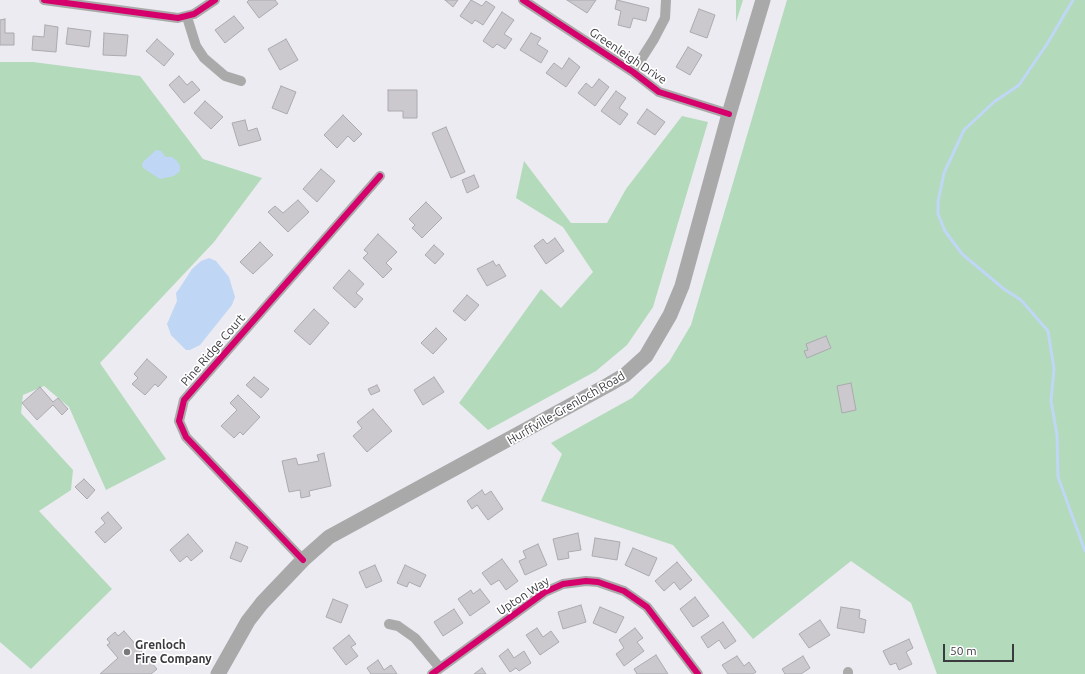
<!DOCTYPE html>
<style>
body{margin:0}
#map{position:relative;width:1085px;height:674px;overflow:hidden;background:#ebebf1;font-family:Ubuntu,sans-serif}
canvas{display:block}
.scale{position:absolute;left:943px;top:644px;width:71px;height:18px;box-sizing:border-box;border:2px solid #3a3a3f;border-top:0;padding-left:5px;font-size:12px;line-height:14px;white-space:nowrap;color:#3a3a3f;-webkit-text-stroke:3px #fff;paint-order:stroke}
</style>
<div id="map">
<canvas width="1085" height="674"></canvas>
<div class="scale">50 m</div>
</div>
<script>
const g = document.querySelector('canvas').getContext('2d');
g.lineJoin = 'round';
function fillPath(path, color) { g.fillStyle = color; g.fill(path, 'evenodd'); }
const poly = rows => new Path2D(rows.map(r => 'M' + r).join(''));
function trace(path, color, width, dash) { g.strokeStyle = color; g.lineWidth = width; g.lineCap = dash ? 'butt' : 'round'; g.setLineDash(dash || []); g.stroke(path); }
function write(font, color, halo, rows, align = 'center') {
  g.font = font + ' Ubuntu,sans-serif'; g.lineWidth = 3.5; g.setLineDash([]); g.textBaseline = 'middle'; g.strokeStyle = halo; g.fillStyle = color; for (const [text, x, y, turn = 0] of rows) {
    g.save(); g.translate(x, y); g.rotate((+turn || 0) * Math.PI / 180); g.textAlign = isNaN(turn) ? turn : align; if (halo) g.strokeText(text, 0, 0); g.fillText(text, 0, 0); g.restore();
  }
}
const forest = poly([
 [736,0,743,0,736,22],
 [787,0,1085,0,1085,674,937,674,911,603,851,561,753,639,673,545,541,501,562,454,551,443,632,398,669,362,691,325],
 [0,62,33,62,140,76,203,159,262,178,214,242,100,363,166,459,106,490,69,407,44,386,23,395,21,413,73,470,71,490,39,511,112,589,31,669,0,642],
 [682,116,708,122,653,307,627,345,596,371,488,430,459,403,541,289,561,308,593,272,563,227,516,198,524,161,571,223,607,223,626,189]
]);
const water = poly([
 [156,150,161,151,166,157,172,157,177,161,180,166,180,171,174,176,160,179,143,168,142,164,145,160],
 [209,258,216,261,229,277,235,297,232,305,200,345,190,350,186,350,171,335,167,324,177,301,176,293,179,289,192,269,201,261]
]);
const stream = poly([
 [1073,0,1047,44,1019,85,994,102,964,130,944,173,938,202,938,214,945,231,962,254,1004,289,1021,300,1048,331,1054,369,1051,401,1057,435,1058,477,1085,551]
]);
const building = poly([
 [249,0,275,0,278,4,259,18,247,2,249,0],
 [445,0,458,0,453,7,445,0],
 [471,0,482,6,486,1,495,7,483,25,475,20,472,24,460,16,471,0],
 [567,0,596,0,587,13,567,0],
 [617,0,649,8,646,21,633,18,630,28,618,25,621,11,615,9,617,0],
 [699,9,715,15,707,38,690,32,699,9],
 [502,12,514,20,504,34,512,39,505,49,497,44,493,48,483,41,502,12],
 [234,16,244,28,225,43,215,30,234,16],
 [5,19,5,33,14,33,14,45,0,45,0,20,5,19],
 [45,25,58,27,56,52,32,50,33,36,44,37,45,25],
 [68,28,91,31,89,47,66,44,68,28],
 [104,33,128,35,126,56,103,55,104,33],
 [531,33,541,38,537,44,548,51,541,63,520,50,531,33],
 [157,39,174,54,164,66,146,51,157,39],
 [286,39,298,60,280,70,268,49,286,39],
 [688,47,702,55,690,75,676,67,688,47],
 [569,58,580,67,566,87,546,73,554,63,562,69,569,58],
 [179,76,187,85,192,81,200,90,184,103,169,85,179,76],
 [599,79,609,87,595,106,578,93,586,83,592,88,599,79],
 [281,86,296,92,287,114,272,108,281,86],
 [388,90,417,90,417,118,403,118,403,111,388,111,388,90],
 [616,91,626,98,619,108,628,114,620,125,601,111,616,91],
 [205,101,223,117,211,129,194,113,205,101],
 [647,109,665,122,655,135,637,123,647,109],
 [343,115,362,134,354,142,348,136,337,148,324,135,343,115],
 [245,120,248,131,257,128,261,140,239,146,232,123,245,120],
 [446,127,465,172,451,178,432,133,446,127],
 [321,169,335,181,317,202,303,189,321,169],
 [474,175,479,187,467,193,462,180,474,175],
 [298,200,309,212,288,232,268,212,275,206,283,213,298,200],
 [426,202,442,218,422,238,412,228,415,225,409,219,426,202],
 [378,234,397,252,386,263,392,269,383,278,363,258,368,253,364,250,378,234],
 [555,238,564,251,546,264,534,246,543,239,547,244,555,238],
 [260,242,273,255,253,274,240,262,260,242],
 [434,245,444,254,435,264,425,255,434,245],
 [493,261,496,266,499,264,506,276,487,286,477,269,493,261],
 [349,270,364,284,356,293,363,299,355,308,333,288,349,270],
 [467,295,479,305,465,321,453,311,467,295],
 [314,309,329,323,310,345,294,331,314,309],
 [436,328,447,339,433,354,421,343,436,328],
 [826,336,831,348,807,358,804,351,808,350,806,344,826,336],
 [147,359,167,377,158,387,155,384,145,395,132,384,138,378,134,374,147,359],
 [254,377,269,389,261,398,246,385,254,377],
 [434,377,444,392,423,405,414,390,434,377],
 [851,383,856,410,842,413,837,386,851,383],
 [377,385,380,391,371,395,368,389,377,385],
 [40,387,53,402,58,398,68,409,62,415,53,405,37,420,22,403,40,387],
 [238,395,260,417,243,435,240,432,234,438,221,426,237,410,230,403,238,395],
 [373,409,392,431,367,452,353,436,362,428,357,422,373,409],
 [324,453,331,486,309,491,310,496,301,498,300,490,289,492,282,461,296,458,298,465,319,461,317,455,324,453],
 [84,479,95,490,87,499,75,487,84,479],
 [482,490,485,495,491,491,503,509,488,520,477,505,472,509,467,501,482,490],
 [108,512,122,528,105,543,95,532,105,523,101,518,108,512],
 [578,533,581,550,568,552,569,558,558,560,553,539,578,533],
 [188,534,203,551,191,561,187,556,180,562,170,550,188,534],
 [595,538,620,542,617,560,592,556,595,538],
 [236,542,248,547,241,562,230,558,236,542],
 [538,544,547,565,525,575,519,561,526,558,523,551,538,544],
 [633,548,657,558,649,576,625,565,633,548],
 [502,559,518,581,506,590,499,580,491,585,482,573,502,559],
 [677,562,692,580,680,590,674,582,664,591,655,581,677,562],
 [375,565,382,581,366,588,359,572,375,565],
 [405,565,426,575,420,587,409,582,407,587,397,583,405,565],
 [480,589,490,602,470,616,458,599,471,590,473,594,480,589],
 [695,597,709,616,693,627,680,609,695,597],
 [333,599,348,605,341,623,326,617,333,599],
 [581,605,586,622,563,629,558,612,581,605],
 [600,607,624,617,616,633,593,623,600,607],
 [841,607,860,610,859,618,866,620,864,633,837,628,841,607],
 [454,609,463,623,443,636,434,622,454,609],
 [820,620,830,635,809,648,799,634,820,620],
 [723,622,736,641,725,649,719,640,708,648,701,637,723,622],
 [537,628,543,637,551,631,559,642,540,655,526,635,537,628],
 [635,628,643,638,637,642,644,651,624,666,616,654,624,648,619,640,635,628],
 [124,631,157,669,151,674,100,674,118,658,107,645,110,643,107,639,115,632,118,636,124,631],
 [349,635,356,644,351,647,358,656,346,665,333,648,349,635],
 [909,639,913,648,906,652,912,664,899,670,896,663,890,665,883,651,909,639],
 [508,649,514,658,524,651,531,663,519,671,516,668,510,672,499,656,508,649],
 [656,655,668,674,637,674,634,669,656,655],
 [737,656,744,666,749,662,756,672,753,674,728,674,722,665,737,656],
 [803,656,810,668,801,674,785,674,782,669,803,656],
 [378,660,384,670,391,665,397,674,371,674,367,668,378,660],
 [482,668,486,674,474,674,482,668]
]);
const street = poly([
 [44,0,178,18,194,14,215,0],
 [523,0,633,72,659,92,729,114],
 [187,17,196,46,204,58,225,76,241,81],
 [633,72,654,39,665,18,666,0],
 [303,560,186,437,179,421,184,400,380,176],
 [389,624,398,626,415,638,440,668],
 [848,672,848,674],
 [432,674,545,592,563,584,586,581,598,582,624,591,647,607,698,674]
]);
const secondary = poly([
 [218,674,248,621,262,603,303,560,329,537,608,385,625,375,646,356,670,315,682,286,729,114,763,0]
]);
const cycleway = poly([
 [44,0,178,18,194,14,215,0],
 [523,0,633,72,659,92,729,114],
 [303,560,186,437,179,421,184,400,380,176],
 [432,674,545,592,563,584,586,581,598,582,624,591,647,607,698,674]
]);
const markers = [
 [127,652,4,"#78787d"]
];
const streetNames = [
 ["Greenleigh Drive",628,56,34],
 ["Pine Ridge Court",213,350,-49],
 ["Hurffville-Grenloch Road",566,408,-30],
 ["Upton Way",523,596,-33]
];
const poiNames = [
 ["Grenloch",135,645],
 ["Fire Company",135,659]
];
fillPath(forest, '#b3dabb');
fillPath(water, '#bfd7f5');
trace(stream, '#bfd7f5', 3);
fillPath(building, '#cbc9cd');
trace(building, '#abaaae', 1);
trace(street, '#abaaaa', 10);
trace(secondary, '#aaa9aa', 15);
trace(cycleway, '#d6006c', 6);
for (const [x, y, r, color] of markers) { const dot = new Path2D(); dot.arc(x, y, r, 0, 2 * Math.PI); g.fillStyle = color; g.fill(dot); trace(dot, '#fff', 1.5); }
write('12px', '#3a3a3f', '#fff', streetNames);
write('bold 12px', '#3a3a3f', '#fff', poiNames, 'left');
</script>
